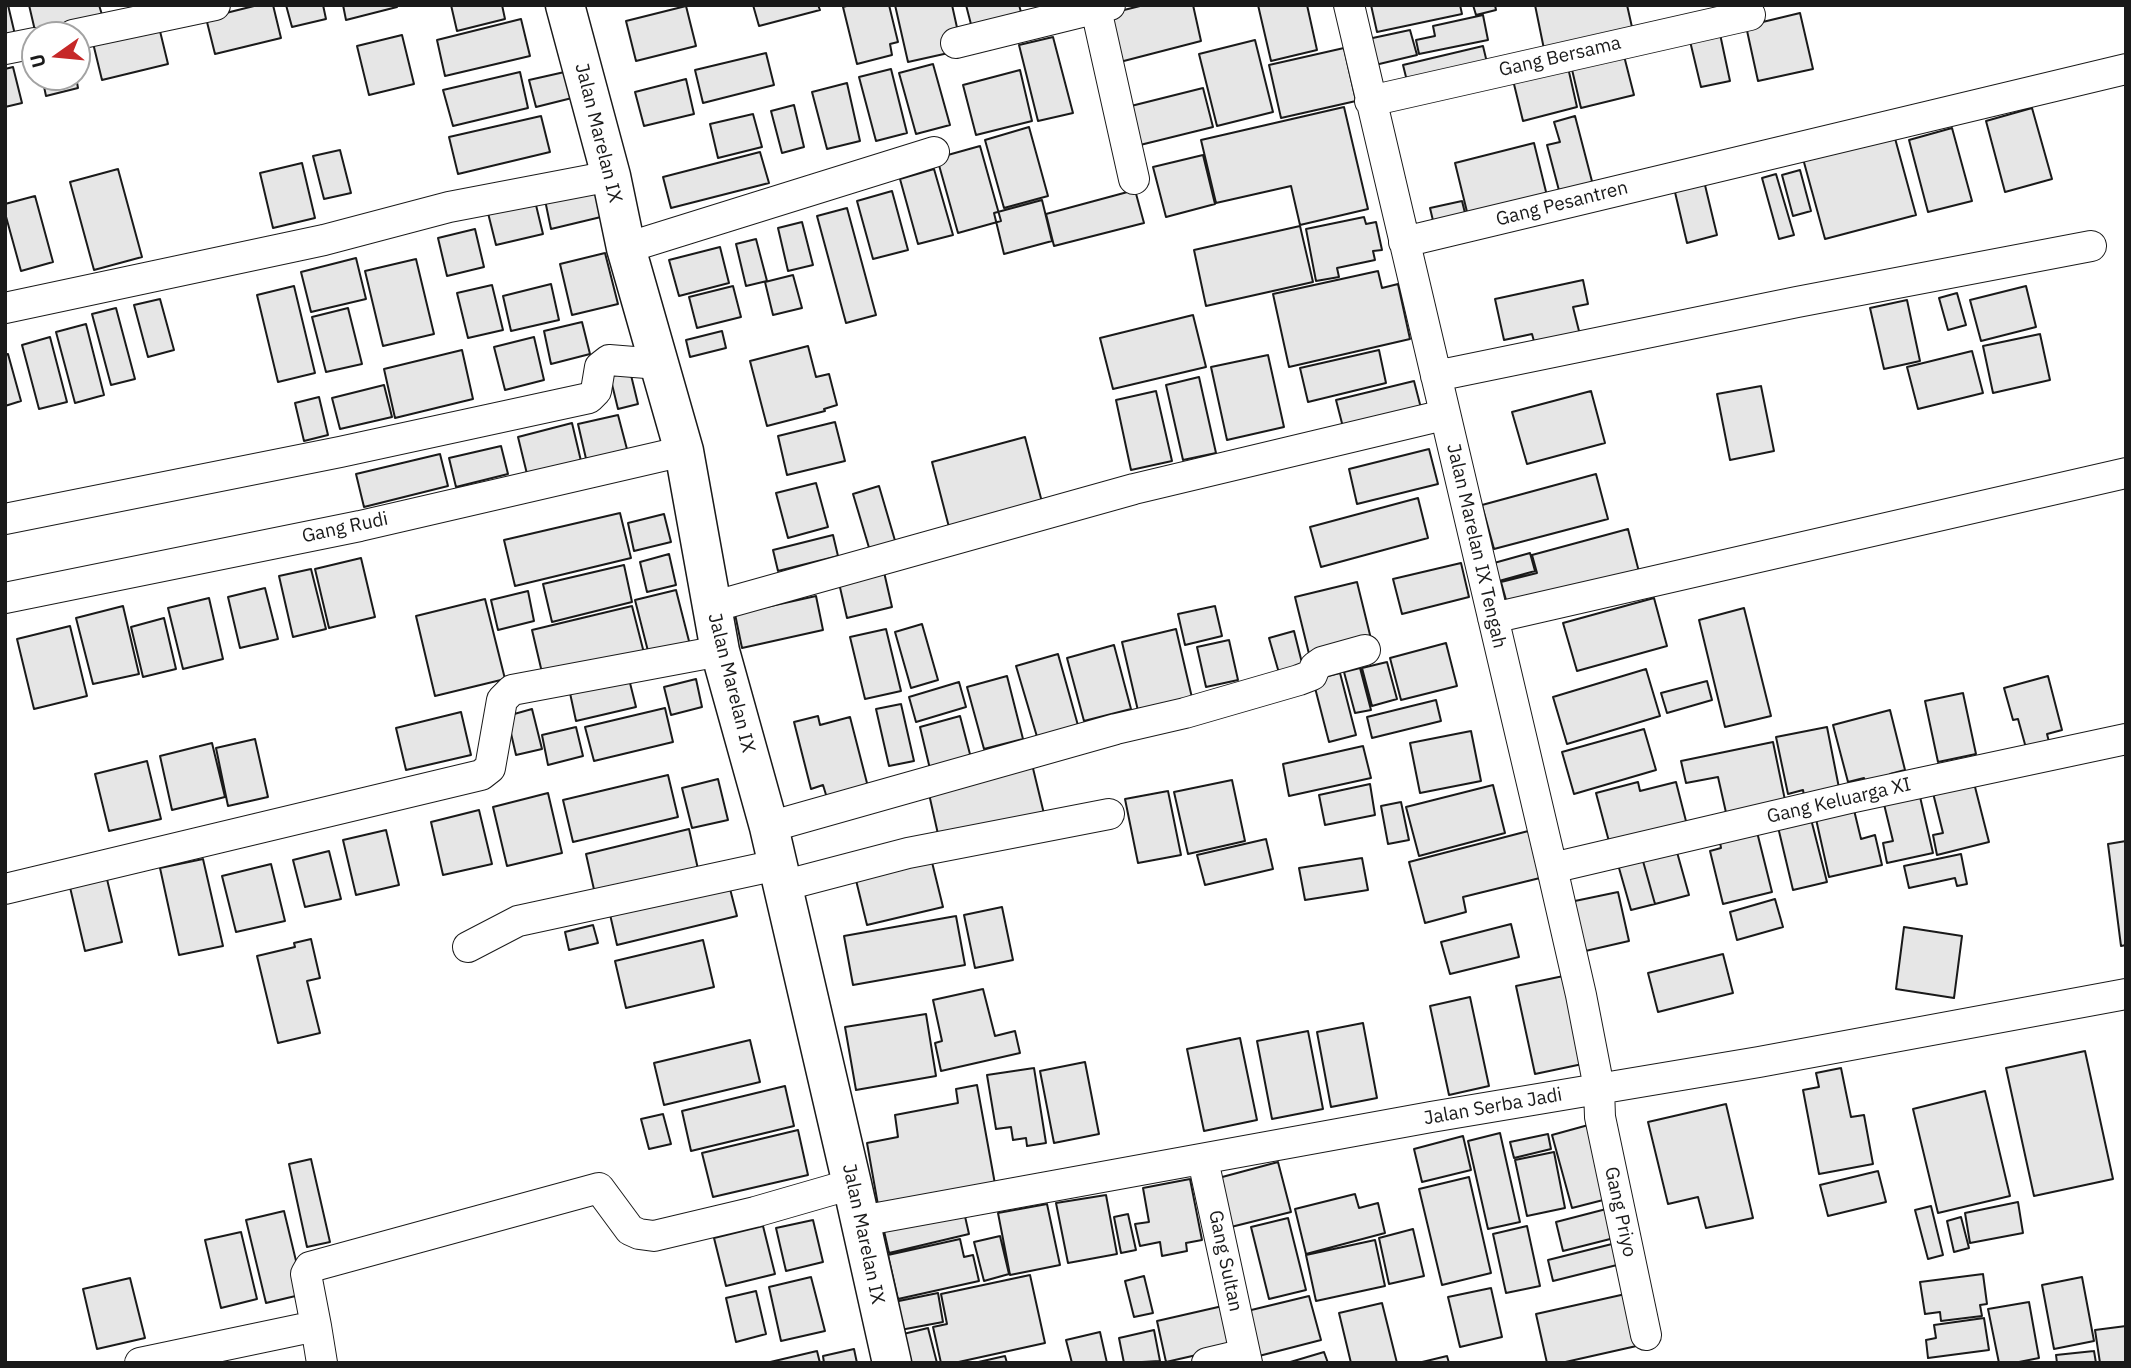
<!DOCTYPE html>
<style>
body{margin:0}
#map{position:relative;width:2131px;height:1368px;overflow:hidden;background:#fff;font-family:"IBM Plex Sans",sans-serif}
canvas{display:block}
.frame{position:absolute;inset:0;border:7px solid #1a1a1a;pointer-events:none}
.north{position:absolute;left:21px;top:21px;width:70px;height:70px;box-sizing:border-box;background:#fff;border:2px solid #a3a3a3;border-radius:50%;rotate:255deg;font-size:19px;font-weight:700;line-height:28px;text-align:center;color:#1a1a1a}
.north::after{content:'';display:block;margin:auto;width:24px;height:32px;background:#c62828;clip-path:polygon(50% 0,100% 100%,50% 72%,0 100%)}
</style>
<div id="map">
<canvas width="2131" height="1368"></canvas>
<div class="frame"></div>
<div class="north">U</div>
</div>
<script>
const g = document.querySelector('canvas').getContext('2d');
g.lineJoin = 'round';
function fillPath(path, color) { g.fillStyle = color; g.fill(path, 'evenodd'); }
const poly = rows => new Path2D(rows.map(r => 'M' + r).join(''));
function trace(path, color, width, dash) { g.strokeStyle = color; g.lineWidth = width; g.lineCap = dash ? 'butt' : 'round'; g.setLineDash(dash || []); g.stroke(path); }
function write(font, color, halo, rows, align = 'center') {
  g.font = font + ' "IBM Plex Sans",sans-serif'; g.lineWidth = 5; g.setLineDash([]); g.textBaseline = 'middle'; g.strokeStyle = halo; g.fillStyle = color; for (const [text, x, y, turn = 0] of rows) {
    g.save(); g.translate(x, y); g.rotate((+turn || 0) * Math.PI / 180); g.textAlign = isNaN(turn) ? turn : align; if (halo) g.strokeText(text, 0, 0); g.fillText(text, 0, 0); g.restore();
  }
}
const building = poly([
 [5,5,8,5,16,39,5,42,5,5],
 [29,5,99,5,103,18,36,35,29,5],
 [258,5,273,5,281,38,215,54,206,18,258,5],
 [286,5,323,5,326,19,292,27,286,5],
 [343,5,396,5,397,7,346,20,343,5],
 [451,5,502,5,505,19,457,31,451,5],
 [753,5,818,5,820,10,759,26,753,5],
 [850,5,889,5,898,42,890,44,892,55,857,64,843,7,850,5],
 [895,5,952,5,962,50,908,62,895,5],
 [966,5,1019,5,1023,19,973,32,966,5],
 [1144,5,1193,5,1201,41,1116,63,1104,15,1144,5],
 [1258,5,1307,5,1317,50,1271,61,1258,5],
 [1371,5,1460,5,1462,14,1377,32,1371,5],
 [1473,5,1495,5,1496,10,1476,15,1473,5],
 [1535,5,1627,5,1634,36,1545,54,1535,5],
 [686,6,696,46,636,61,626,21,686,6],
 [1800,13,1813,69,1758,81,1746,26,1800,13],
 [1483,15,1488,40,1419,54,1416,40,1435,36,1433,26,1483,15],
 [521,19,530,56,445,76,437,40,521,19],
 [159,27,168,64,102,80,93,43,159,27],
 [1410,30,1417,55,1375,65,1368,39,1410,30],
 [1720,34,1730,81,1701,87,1690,41,1720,34],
 [402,35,414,84,369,95,357,46,402,35],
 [1053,37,1073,113,1038,121,1019,45,1053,37],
 [1255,40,1273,112,1217,126,1199,54,1255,40],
 [1483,46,1489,71,1409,89,1403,65,1483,46],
 [1344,48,1356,101,1281,118,1269,65,1344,48],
 [1622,48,1634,95,1581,108,1570,61,1622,48],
 [766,53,774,85,703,103,695,70,766,53],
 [1567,63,1577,107,1523,121,1512,76,1567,63],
 [933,64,950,125,916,134,899,73,933,64],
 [13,67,22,103,5,107,5,69,13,67],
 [891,69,907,133,876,141,859,77,891,69],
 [1020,70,1032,121,976,135,963,85,1020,70],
 [569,71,576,97,536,107,529,80,569,71],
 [520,72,528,108,453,126,443,90,520,72],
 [42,77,76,77,78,88,46,96,42,77],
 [686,79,694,114,644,126,635,92,686,79],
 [847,83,860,141,827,149,812,92,847,83],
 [1203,88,1213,127,1132,147,1123,108,1203,88],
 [794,105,804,147,782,153,771,111,794,105],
 [1344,107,1368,209,1300,225,1291,186,1216,203,1201,140,1344,107],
 [2032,108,2052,179,2005,192,1986,121,2032,108],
 [753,114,762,147,718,158,710,124,753,114],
 [541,116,550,152,458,174,449,137,541,116],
 [1575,116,1594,189,1561,198,1547,145,1560,142,1554,122,1575,116],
 [1029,127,1048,196,1004,208,985,140,1029,127],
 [1952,128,1972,201,1928,212,1909,140,1952,128],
 [1893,131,1916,215,1825,239,1802,155,1893,131],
 [1534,143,1549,204,1470,224,1455,163,1534,143],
 [980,146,1001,221,958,233,937,158,980,146],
 [340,150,351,193,324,199,313,156,340,150],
 [760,152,769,183,671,208,663,177,760,152],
 [1203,155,1215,204,1166,217,1153,167,1203,155],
 [302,163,315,218,273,228,260,173,302,163],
 [118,169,142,257,94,270,70,182,118,169],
 [934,169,953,235,918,244,900,179,934,169],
 [1800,170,1811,211,1793,216,1782,175,1800,170],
 [1776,174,1794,235,1779,239,1762,178,1776,174],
 [1704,181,1717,235,1687,243,1674,188,1704,181],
 [594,188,601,217,551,229,545,200,594,188],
 [1135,190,1144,223,1054,246,1046,214,1135,190],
 [892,191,908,250,873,259,857,201,892,191],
 [35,196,53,262,21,271,5,213,5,204,35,196],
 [1042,200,1052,241,1004,254,994,213,1042,200],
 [535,201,543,234,496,245,488,213,535,201],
 [1462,201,1467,221,1435,229,1430,208,1462,201],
 [847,208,876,315,846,323,817,216,847,208],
 [1364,217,1366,224,1376,222,1382,250,1373,251,1375,260,1337,268,1339,277,1316,281,1306,229,1364,217],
 [802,222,813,265,788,271,778,228,802,222],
 [1300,226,1313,282,1206,306,1194,250,1300,226],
 [475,229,484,267,447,276,438,238,475,229],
 [756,239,767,281,746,286,736,244,756,239],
 [720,247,729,283,679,296,669,260,720,247],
 [605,253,618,304,572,315,560,264,605,253],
 [356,258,366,299,311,312,301,272,356,258],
 [416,259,434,334,383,346,365,271,416,259],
 [1378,271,1382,288,1398,284,1410,339,1289,367,1273,294,1378,271],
 [793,275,802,308,773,315,765,282,793,275],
 [1583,280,1588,304,1573,307,1580,335,1535,345,1532,334,1504,340,1495,299,1583,280],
 [551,284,559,320,511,331,503,296,551,284],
 [492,285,503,330,468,338,457,293,492,285],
 [294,286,315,373,278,382,257,295,294,286],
 [733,286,741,317,697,328,689,297,733,286],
 [2026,286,2036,327,1981,341,1970,300,2026,286],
 [1957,293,1966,325,1948,330,1939,298,1957,293],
 [160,299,174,350,148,357,134,305,160,299],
 [1907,300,1920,361,1884,369,1870,308,1907,300],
 [116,308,135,379,111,385,92,314,116,308],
 [348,308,362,364,326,372,312,317,348,308],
 [1193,315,1206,367,1113,389,1100,338,1193,315],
 [582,322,590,354,551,364,544,331,582,322],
 [86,324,104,395,75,403,56,332,86,324],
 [722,331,726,348,690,357,686,340,722,331],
 [2040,334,2050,380,1993,393,1983,346,2040,334],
 [50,337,67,402,39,409,22,345,50,337],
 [534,337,544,380,505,390,494,347,534,337],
 [808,346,816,377,829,374,837,405,824,409,825,411,767,426,750,361,808,346],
 [462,350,473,399,395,418,384,369,462,350],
 [1379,350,1386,383,1308,402,1300,368,1379,350],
 [1972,351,1983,393,1918,409,1907,367,1972,351],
 [8,354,21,401,5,406,5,355,8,354],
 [1268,355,1284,427,1227,440,1211,367,1268,355],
 [630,371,638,404,618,409,610,376,630,371],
 [1199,377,1216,453,1183,460,1166,385,1199,377],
 [1414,381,1422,412,1344,431,1336,400,1414,381],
 [384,385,392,417,340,429,332,398,384,385],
 [1761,386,1774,451,1730,460,1717,394,1761,386],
 [1156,391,1172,461,1131,470,1116,400,1156,391],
 [1591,391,1605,443,1527,464,1512,412,1591,391],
 [319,397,328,435,304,441,295,403,319,397],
 [618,415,628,453,587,463,578,424,618,415],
 [835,422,845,461,787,475,778,436,835,422],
 [572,423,581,461,527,474,518,437,572,423],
 [1025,437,1043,506,950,531,932,462,1025,437],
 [501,446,508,474,456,487,449,458,501,446],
 [1429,449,1438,484,1357,504,1349,469,1429,449],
 [440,454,448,486,364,507,356,474,440,454],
 [1596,474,1608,519,1494,549,1482,505,1596,474],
 [816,483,828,527,788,538,776,493,816,483],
 [879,486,896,544,870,551,853,494,879,486],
 [1418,498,1428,538,1321,567,1310,527,1418,498],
 [620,513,631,558,515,586,504,540,620,513],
 [664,514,671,542,634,551,628,523,664,514],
 [1628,529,1639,572,1508,607,1501,582,1537,573,1532,555,1628,529],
 [833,535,838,556,778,571,773,550,833,535],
 [1530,553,1535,571,1499,581,1494,563,1530,553],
 [669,554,676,585,647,592,640,562,669,554],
 [361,558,375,617,329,628,315,569,361,558],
 [1461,563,1469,597,1402,614,1393,579,1461,563],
 [624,565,632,602,552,622,543,584,624,565],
 [311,569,326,629,293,637,279,576,311,569],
 [884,572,892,607,847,618,839,583,884,572],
 [1357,582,1372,643,1310,658,1295,597,1357,582],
 [265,588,278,639,240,648,228,597,265,588],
 [676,590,690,645,649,655,635,600,676,590],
 [528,591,534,621,498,630,491,600,528,591],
 [816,596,823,630,742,648,735,614,816,596],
 [209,598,223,659,183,669,168,608,209,598],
 [1654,598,1667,646,1577,671,1563,623,1654,598],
 [485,599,505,679,435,696,416,616,485,599],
 [123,606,139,674,93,684,76,618,123,606],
 [632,606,645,657,544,681,532,630,632,606],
 [1215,606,1222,636,1185,645,1178,614,1215,606],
 [1744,608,1771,716,1725,727,1699,620,1744,608],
 [164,618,176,669,143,677,131,627,164,618],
 [922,624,938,680,911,688,895,632,922,624],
 [70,626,87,696,34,709,17,639,70,626],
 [886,629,901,691,865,699,850,637,886,629],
 [1176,629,1193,702,1139,715,1122,642,1176,629],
 [1294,631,1303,667,1279,673,1269,638,1294,631],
 [1229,640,1238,680,1206,687,1197,647,1229,640],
 [1446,643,1457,686,1401,700,1390,658,1446,643],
 [1114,645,1131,709,1084,721,1067,658,1114,645],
 [1058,654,1079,729,1038,740,1016,666,1058,654],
 [1387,662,1397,699,1372,706,1362,668,1387,662],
 [1360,668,1371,710,1355,713,1344,672,1360,668],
 [1646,669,1660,716,1567,744,1553,697,1646,669],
 [1340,673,1356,735,1329,742,1313,680,1340,673],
 [1007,676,1023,739,984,749,967,687,1007,676],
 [2048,676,2062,730,2047,734,2049,742,2026,748,2018,719,2013,720,2004,688,2048,676],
 [629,679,636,707,576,721,570,693,629,679],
 [696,679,702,707,671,715,664,687,696,679],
 [1707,681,1712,700,1667,713,1661,693,1707,681],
 [959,682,966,707,916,722,909,697,959,682],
 [1963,693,1976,754,1938,762,1925,701,1963,693],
 [1436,700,1441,721,1372,738,1367,717,1436,700],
 [901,704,914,761,889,766,876,709,901,704],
 [665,708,673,742,594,761,585,727,665,708],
 [532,709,542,749,516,755,507,716,532,709],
 [1890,710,1905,770,1890,774,1892,781,1867,788,1864,778,1848,782,1833,725,1890,710],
 [461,712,471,755,406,770,396,728,461,712],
 [818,716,820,725,850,717,868,787,827,798,823,785,811,789,794,722,818,716],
 [960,716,971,758,930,769,920,727,960,716],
 [576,727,583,756,548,765,542,735,576,727],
 [1827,727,1840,793,1805,801,1803,790,1788,794,1776,737,1827,727],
 [1644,729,1656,770,1574,794,1562,752,1644,729],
 [1471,731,1481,781,1420,793,1410,743,1471,731],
 [255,739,268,797,228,806,216,748,255,739],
 [1773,742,1786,805,1727,817,1718,777,1686,783,1681,761,1773,742],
 [212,743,225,797,172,810,160,756,212,743],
 [1363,746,1371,778,1289,796,1283,764,1363,746],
 [1031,760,1045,818,940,843,927,785,1031,760],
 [147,761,161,819,109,831,95,774,147,761],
 [668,775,678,817,573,842,563,800,668,775],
 [718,779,728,820,692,828,682,788,718,779],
 [1973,779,1989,842,1937,855,1933,835,1943,833,1932,789,1973,779],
 [1232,780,1245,841,1188,854,1174,792,1232,780],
 [1638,782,1640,791,1676,782,1688,829,1611,849,1596,793,1638,782],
 [1370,784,1375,815,1325,825,1319,795,1370,784],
 [1493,785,1505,833,1419,856,1406,807,1493,785],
 [1918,788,1933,853,1887,863,1883,843,1893,841,1882,796,1918,788],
 [1168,791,1181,855,1138,863,1125,799,1168,791],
 [548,793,562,853,507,866,493,807,548,793],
 [1401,802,1409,840,1388,844,1381,806,1401,802],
 [479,810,492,864,443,875,431,822,479,810],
 [1854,810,1861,839,1875,835,1882,865,1829,877,1816,819,1854,810],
 [1811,819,1827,882,1793,890,1778,827,1811,819],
 [689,829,698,869,595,894,586,854,689,829],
 [1536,829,1548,876,1463,897,1466,912,1425,923,1409,862,1536,829],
 [386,830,399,885,356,895,343,840,386,830],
 [1757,832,1772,892,1723,904,1710,851,1721,848,1720,842,1757,832],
 [1266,839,1273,869,1205,885,1197,855,1266,839],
 [2126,841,2126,945,2121,946,2108,844,2126,841],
 [1675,845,1689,895,1655,904,1641,854,1675,845],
 [329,851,341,899,305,907,293,860,329,851],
 [930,854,943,907,867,925,854,872,930,854],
 [1641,854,1655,904,1631,910,1617,861,1641,854],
 [1961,854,1967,884,1957,886,1955,878,1909,888,1904,866,1961,854],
 [1362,858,1368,890,1305,900,1299,868,1362,858],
 [203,859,223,946,179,955,160,868,203,859],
 [271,864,285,921,236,932,222,876,271,864],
 [106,875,122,942,85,951,69,883,106,875],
 [728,881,737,916,617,945,609,910,728,881],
 [1618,892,1629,941,1581,952,1570,902,1618,892],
 [1775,899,1783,927,1737,940,1730,912,1775,899],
 [1002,907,1013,960,975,968,964,915,1002,907],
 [956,916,965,965,853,985,844,936,956,916],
 [1511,924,1519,957,1450,974,1441,942,1511,924],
 [593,925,598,943,569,950,565,932,593,925],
 [1904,927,1962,936,1954,998,1896,989,1904,927],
 [311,939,320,978,307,981,320,1033,278,1043,257,956,295,947,294,943,311,939],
 [703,940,714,987,626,1008,615,961,703,940],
 [1723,954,1733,993,1658,1012,1648,973,1723,954],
 [1573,974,1592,1062,1535,1074,1516,986,1573,974],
 [983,989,995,1036,1015,1031,1020,1053,941,1071,935,1043,942,1041,933,1000,983,989],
 [1470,997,1489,1086,1449,1095,1430,1006,1470,997],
 [926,1014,936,1076,856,1090,845,1027,926,1014],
 [1363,1023,1377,1098,1331,1107,1317,1032,1363,1023],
 [1308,1031,1323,1109,1272,1119,1257,1041,1308,1031],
 [1240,1038,1257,1120,1204,1131,1187,1049,1240,1038],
 [750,1040,760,1082,664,1105,654,1063,750,1040],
 [2085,1051,2113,1179,2034,1196,2006,1068,2085,1051],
 [1085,1062,1099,1134,1054,1143,1040,1071,1085,1062],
 [1034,1068,1046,1143,1027,1146,1026,1138,1013,1140,1011,1127,996,1129,987,1075,1034,1068],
 [1841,1068,1851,1117,1864,1115,1873,1164,1819,1174,1803,1090,1819,1087,1816,1073,1841,1068],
 [977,1085,995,1184,878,1205,867,1143,898,1137,895,1115,958,1103,956,1089,977,1085],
 [785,1086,794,1126,691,1151,682,1111,785,1086],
 [1985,1091,2010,1196,1938,1213,1913,1109,1985,1091],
 [1726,1104,1753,1218,1706,1228,1698,1197,1668,1204,1648,1122,1726,1104],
 [663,1114,671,1144,649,1149,641,1119,663,1114],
 [1592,1124,1611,1198,1572,1208,1552,1135,1592,1124],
 [798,1130,808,1175,713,1197,702,1153,798,1130],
 [1500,1133,1520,1222,1488,1229,1468,1141,1500,1133],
 [1548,1134,1551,1149,1514,1158,1510,1142,1548,1134],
 [1463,1136,1471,1170,1422,1182,1414,1149,1463,1136],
 [1554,1152,1565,1208,1527,1216,1515,1160,1554,1152],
 [311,1159,330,1242,307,1247,289,1164,311,1159],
 [1278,1162,1291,1212,1223,1229,1211,1180,1278,1162],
 [1878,1171,1886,1202,1828,1216,1820,1185,1878,1171],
 [1469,1177,1491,1273,1442,1285,1419,1189,1469,1177],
 [1190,1179,1202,1240,1186,1243,1187,1251,1162,1256,1160,1242,1140,1246,1135,1224,1149,1222,1143,1188,1190,1179],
 [1355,1194,1359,1208,1378,1203,1385,1233,1306,1254,1295,1209,1355,1194],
 [1106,1195,1117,1254,1068,1263,1056,1203,1106,1195],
 [2018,1202,2023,1233,1970,1243,1965,1213,2018,1202],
 [1047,1204,1060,1265,1010,1275,998,1213,1047,1204],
 [1931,1206,1943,1255,1928,1259,1915,1210,1931,1206],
 [1614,1207,1622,1236,1563,1251,1556,1222,1614,1207],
 [284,1211,304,1294,266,1303,246,1220,284,1211],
 [964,1212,969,1234,889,1253,884,1231,964,1212],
 [1128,1214,1136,1250,1121,1253,1114,1217,1128,1214],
 [1961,1217,1969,1248,1954,1252,1947,1221,1961,1217],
 [1288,1218,1306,1290,1269,1299,1251,1227,1288,1218],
 [813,1220,823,1262,786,1271,776,1228,813,1220],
 [763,1226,775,1274,726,1286,714,1238,763,1226],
 [1527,1226,1540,1286,1506,1293,1493,1234,1527,1226],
 [1413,1229,1424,1276,1389,1284,1379,1238,1413,1229],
 [241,1232,257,1299,221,1308,205,1240,241,1232],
 [1000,1236,1009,1274,984,1281,974,1242,1000,1236],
 [960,1239,964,1257,973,1255,979,1281,898,1299,888,1255,960,1239],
 [1375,1240,1385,1286,1316,1301,1306,1255,1375,1240],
 [1616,1243,1621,1264,1553,1281,1548,1260,1616,1243],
 [1983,1274,1987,1304,1980,1305,1982,1316,1941,1321,1940,1312,1925,1314,1920,1282,1983,1274],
 [1030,1275,1045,1343,954,1363,941,1363,933,1327,947,1324,941,1294,1030,1275],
 [1144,1276,1153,1313,1134,1317,1125,1281,1144,1276],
 [811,1277,825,1331,781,1341,769,1287,811,1277],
 [2082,1277,2094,1341,2054,1349,2042,1285,2082,1277],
 [130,1278,145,1338,97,1349,83,1289,130,1278],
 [1491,1288,1502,1337,1460,1347,1448,1297,1491,1288],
 [756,1291,766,1334,736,1342,726,1298,756,1291],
 [938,1293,943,1322,895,1331,889,1303,938,1293],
 [1630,1293,1641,1345,1561,1363,1547,1363,1536,1314,1630,1293],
 [1309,1296,1321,1340,1255,1357,1243,1312,1309,1296],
 [2029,1302,2039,1358,2014,1363,1999,1363,1988,1309,2029,1302],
 [1382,1303,1397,1363,1351,1363,1339,1313,1382,1303],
 [1227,1305,1236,1346,1166,1362,1157,1321,1227,1305],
 [1984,1318,1989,1350,1928,1358,1926,1340,1936,1338,1934,1325,1984,1318],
 [2126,1326,2126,1363,2100,1363,2095,1330,2126,1326],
 [928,1328,937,1363,902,1363,895,1336,928,1328],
 [1154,1330,1160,1361,1124,1363,1119,1338,1154,1330],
 [1100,1332,1107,1363,1072,1363,1066,1340,1100,1332],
 [854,1349,857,1363,824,1363,823,1356,854,1349],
 [817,1351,820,1363,766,1363,817,1351],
 [2094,1351,2096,1363,2057,1363,2056,1355,2094,1351],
 [1324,1352,1328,1363,1287,1363,1324,1352],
 [1005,1356,1007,1363,974,1363,1005,1356],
 [1447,1356,1449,1363,1418,1363,1447,1356]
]);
const minor = poly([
 [1349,5,1552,868,1581,995,1599,1088,1600,1117,1646,1335],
 [1096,9,1134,179],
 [73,35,215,5],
 [956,43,1110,5],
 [5,49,35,43],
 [1370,101,1750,15],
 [1404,242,2126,69],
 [626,248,934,152],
 [5,308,324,240,449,207,611,176],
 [1436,376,1797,302,2091,246],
 [5,519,340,452,589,398,596,391,600,367,609,360,659,364],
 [5,598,360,526,684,451],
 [712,607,1134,489,1444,415],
 [1493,618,2126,473],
 [769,827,1116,729,1185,713,1299,680,1312,675,1315,667,1322,662,1365,650],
 [1552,868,1850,798,2126,739],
 [782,886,908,853,1109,814],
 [5,889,481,775,490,768,502,700,512,690,720,651],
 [468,947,518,921,777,865],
 [1203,1160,1247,1363],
 [861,1221,1431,1117,1759,1062,2126,994],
 [316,1326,306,1274,310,1267,599,1188,630,1230,639,1234,654,1236,755,1212,852,1184],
 [140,1363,316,1326,322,1363],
 [1207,1363,1245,1354]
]);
const secondary = poly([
 [565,5,611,176,626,248,684,451,720,651,769,827,852,1184,892,1363]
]);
const streetNames = [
 ["Gang Bersama",1560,57,-13],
 ["Jalan Marelan IX",598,133,76],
 ["Gang Pesantren",1562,204,-14],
 ["Gang Rudi",345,528,-12],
 ["Jalan Marelan IX Tengah",1476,546,77],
 ["Jalan Marelan IX",731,683,76],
 ["Gang Keluarga XI",1839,801,-13],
 ["Jalan Serba Jadi",1493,1107,-10],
 ["Gang Priyo",1620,1212,78],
 ["Jalan Marelan IX",863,1234,78],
 ["Gang Sultan",1225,1261,78]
];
fillPath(building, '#e6e6e6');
trace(building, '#1a1a1a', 2);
trace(minor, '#1a1a1a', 32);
trace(secondary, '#1a1a1a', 41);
trace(minor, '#fff', 30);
trace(secondary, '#fff', 38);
write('19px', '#1a1a1a', '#fff', streetNames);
</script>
